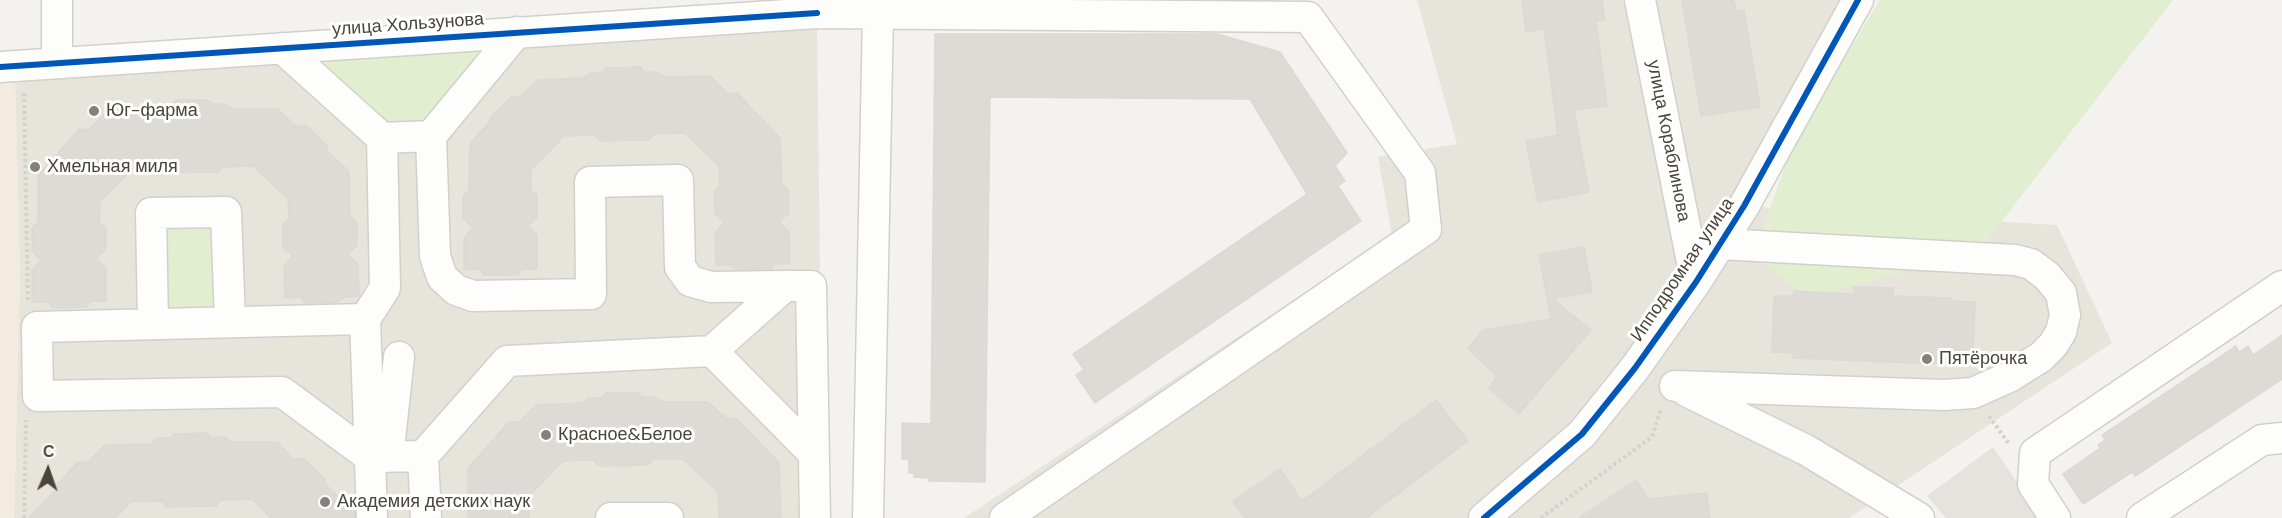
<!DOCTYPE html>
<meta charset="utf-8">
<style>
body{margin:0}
#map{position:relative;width:2282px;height:518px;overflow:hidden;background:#f4f2ee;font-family:"DM Sans",sans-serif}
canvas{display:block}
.north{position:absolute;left:18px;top:440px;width:60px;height:60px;-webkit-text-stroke:4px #fff;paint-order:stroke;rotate:2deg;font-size:16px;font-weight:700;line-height:24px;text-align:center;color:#4b4439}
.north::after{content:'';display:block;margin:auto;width:21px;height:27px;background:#4b4439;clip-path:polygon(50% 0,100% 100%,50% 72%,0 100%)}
</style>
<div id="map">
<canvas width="2282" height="518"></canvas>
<div class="north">С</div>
</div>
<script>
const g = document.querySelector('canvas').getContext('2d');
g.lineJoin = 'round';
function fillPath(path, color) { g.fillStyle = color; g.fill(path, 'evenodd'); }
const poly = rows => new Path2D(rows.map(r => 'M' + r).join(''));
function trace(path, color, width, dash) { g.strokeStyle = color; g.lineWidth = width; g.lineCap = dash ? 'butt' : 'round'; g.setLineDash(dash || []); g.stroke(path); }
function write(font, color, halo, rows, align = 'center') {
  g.font = font + ' "DM Sans",sans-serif'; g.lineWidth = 6; g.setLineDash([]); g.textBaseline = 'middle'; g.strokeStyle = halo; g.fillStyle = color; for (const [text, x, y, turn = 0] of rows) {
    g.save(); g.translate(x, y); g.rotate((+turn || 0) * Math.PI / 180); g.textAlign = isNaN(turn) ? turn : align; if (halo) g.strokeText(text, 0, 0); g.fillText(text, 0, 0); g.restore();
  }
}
const residential = poly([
 [1417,0,1858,0,1744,206,2057,225,2112,343,1849,518,964,518,1392,235,1378,157,1457,144],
 [817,25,823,518,14,518,20,277,15,77]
]);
const commercial = poly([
 [15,77,20,277,14,518,0,518,0,78]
]);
const green = poly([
 [1880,0,2173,0,1978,252,1807,298,1753,255,1795,139],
 [517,32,431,136,382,138,282,48],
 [226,212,230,321,153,323,151,213]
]);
const parking = poly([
 [1993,447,2041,518,1946,518,1927,496]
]);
const building = poly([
 [1522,0,1602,0,1605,20,1596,21,1607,106,1574,110,1589,192,1538,202,1526,141,1558,135,1544,29,1526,32,1522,0],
 [1682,0,1734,0,1736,11,1744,10,1760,107,1701,116,1682,0],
 [935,34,1217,34,1280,52,1347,153,1335,166,1345,181,1338,186,1361,221,1095,403,1076,375,1084,370,1073,354,1307,194,1250,99,990,97,985,482,929,481,929,478,914,477,914,473,909,473,909,459,902,459,902,423,931,424,935,34],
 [640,67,644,72,657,72,664,77,710,76,728,94,737,93,780,138,782,184,788,190,789,213,779,222,789,232,790,264,775,264,771,269,735,269,731,265,716,265,715,233,724,223,715,214,714,192,720,186,719,166,685,133,654,134,649,140,600,141,595,135,564,136,531,170,531,190,537,195,537,217,528,226,537,235,537,269,522,269,517,275,484,275,479,269,464,270,464,238,473,228,463,218,463,196,469,190,470,143,490,122,490,118,511,97,520,97,538,80,583,78,590,73,603,72,607,68,640,67],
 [176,100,208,100,213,104,226,104,232,109,278,109,297,127,306,125,327,146,327,151,349,171,350,216,357,223,357,245,347,255,358,264,359,296,344,297,338,302,305,303,300,297,285,298,284,265,293,256,283,247,283,224,289,219,288,199,253,166,223,167,218,172,169,173,163,167,133,168,100,202,99,222,106,227,106,250,96,258,106,268,106,301,91,301,86,307,53,308,48,302,32,302,32,270,41,261,32,251,32,228,38,222,38,176,79,129,89,130,106,112,152,110,159,105,172,105,176,100],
 [1584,247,1592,292,1553,299,1591,330,1519,414,1489,389,1497,376,1468,349,1483,330,1551,319,1539,255,1584,247],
 [1854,287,1893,288,1893,296,1951,298,1951,301,1975,302,1973,359,1952,359,1952,364,1888,362,1793,358,1793,353,1772,352,1774,296,1793,296,1794,291,1854,294,1854,287],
 [2282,335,2282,379,2135,476,2132,472,2083,504,2063,474,2100,448,2098,445,2105,440,2102,435,2236,346,2239,352,2248,346,2253,355,2282,335],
 [606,393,638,393,642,397,656,397,662,402,708,402,727,419,736,418,779,463,781,518,719,518,718,492,683,459,653,459,648,465,599,466,593,460,563,461,530,495,529,518,468,518,468,468,509,422,519,422,536,405,582,403,588,398,602,398,606,393],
 [1436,400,1468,441,1366,518,1245,518,1233,501,1280,469,1302,501,1436,400],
 [207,433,211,438,225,437,231,442,277,442,294,459,304,459,325,479,325,484,355,511,355,518,271,518,252,499,221,500,216,506,167,507,162,501,131,502,115,518,28,518,58,488,57,484,78,462,87,463,105,445,151,444,157,438,170,438,174,434,207,433],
 [1636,480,1648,499,1707,493,1710,518,1579,518,1636,480]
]);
const path = poly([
 [24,93,28,301],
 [1989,416,2009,444],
 [24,518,26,420],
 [1541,518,1652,437,1661,408]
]);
const minor = poly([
 [57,0,57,63],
 [1640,0,1696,282],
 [282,48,382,138,431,136,517,32],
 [0,67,817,13,1308,17,1420,173,1426,229,1005,518],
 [431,136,435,256,442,277,456,290,473,296,591,294,590,182,678,180,680,267,690,281,711,287,785,286],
 [382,138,385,288,365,319,370,457,423,456],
 [365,319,37,327,38,396,282,392,370,457,372,518],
 [153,323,151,213,226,212,230,321],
 [712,351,813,453],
 [1675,386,1944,395,1973,393,2009,377,2041,357,2053,345,2061,332,2065,315,2061,293,2047,276,2031,264,2015,260,1720,244],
 [1686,391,1806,450,1919,518],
 [388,457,399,357],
 [426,518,423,456,507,361,712,351,785,286,811,286,815,518],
 [611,518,668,518],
 [868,518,878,13],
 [1484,518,1582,434,1635,368,1696,282,1744,206,1858,0],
 [2055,518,2033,484,2035,453,2282,286],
 [2142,518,2262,440,2282,438]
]);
const cycleway = poly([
 [0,67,817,13],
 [1484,518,1582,434,1635,368,1696,282,1744,206,1858,0]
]);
const markers = [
 [94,111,6,"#868178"],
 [35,167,6,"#868178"],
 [1927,359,6,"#868178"],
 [546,435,6,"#868178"],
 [325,502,6,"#868178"]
];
const streetNames = [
 ["улица Хользунова",408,25,-4],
 ["улица Кораблинова",1668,141,79],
 ["Ипподромная улица",1683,270,-56]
];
const poiNames = [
 ["Юг-фарма",106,111],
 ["Хмельная миля",47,167],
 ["Пятёрочка",1939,359],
 ["Красное&Белое",558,435],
 ["Академия детских наук",337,502]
];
fillPath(residential, '#e7e4dc');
fillPath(commercial, '#f3ebdf');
fillPath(green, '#e1eecf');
fillPath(parking, '#e6e3df');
fillPath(building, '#dedbd6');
trace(building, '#dcd9d4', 1.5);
trace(minor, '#d2d0cb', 33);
trace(path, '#d3d2cc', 4, [3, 3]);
trace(minor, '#fdfdfc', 30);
trace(cycleway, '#0057b8', 6);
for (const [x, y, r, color] of markers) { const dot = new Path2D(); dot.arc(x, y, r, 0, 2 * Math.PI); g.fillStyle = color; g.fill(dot); trace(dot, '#fff', 2); }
write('18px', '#4b4439', '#fff', streetNames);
write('18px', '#4b4439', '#fff', poiNames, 'left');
</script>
